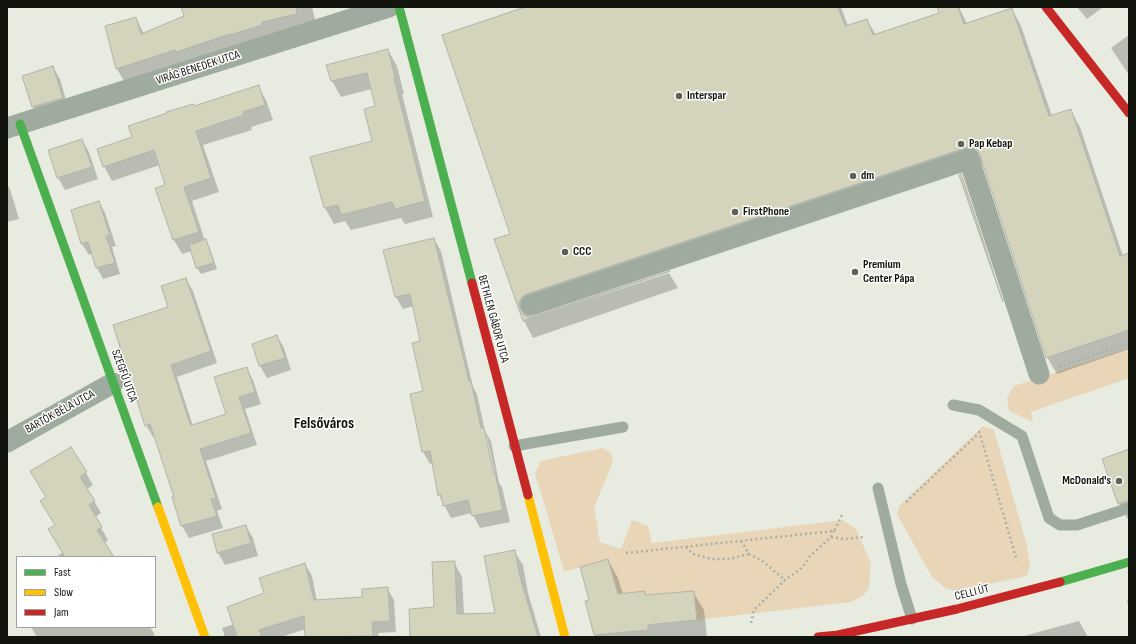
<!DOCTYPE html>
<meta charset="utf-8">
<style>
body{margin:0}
#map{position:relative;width:1136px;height:644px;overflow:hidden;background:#e8ece0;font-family:"Sofia Sans Condensed",sans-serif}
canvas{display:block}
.frame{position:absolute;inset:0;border:8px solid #12150d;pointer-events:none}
.legend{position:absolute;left:16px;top:556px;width:140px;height:72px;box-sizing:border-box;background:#fff;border:1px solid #a0a19e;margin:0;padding:5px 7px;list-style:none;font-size:12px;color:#12150d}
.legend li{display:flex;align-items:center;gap:8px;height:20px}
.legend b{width:20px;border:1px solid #a0a19e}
</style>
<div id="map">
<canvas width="1136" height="644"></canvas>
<div class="frame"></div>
<ul class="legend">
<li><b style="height:5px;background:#4caf50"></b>Fast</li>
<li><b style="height:5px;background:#ffc107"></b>Slow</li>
<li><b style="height:5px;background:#c62828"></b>Jam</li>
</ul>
</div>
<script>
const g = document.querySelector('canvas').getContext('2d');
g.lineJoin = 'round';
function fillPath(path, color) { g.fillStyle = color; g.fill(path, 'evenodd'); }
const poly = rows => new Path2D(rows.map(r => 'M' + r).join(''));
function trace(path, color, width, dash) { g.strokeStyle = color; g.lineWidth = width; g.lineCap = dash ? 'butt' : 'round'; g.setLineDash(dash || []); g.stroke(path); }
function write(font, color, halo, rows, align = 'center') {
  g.font = font + ' "Sofia Sans Condensed",sans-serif'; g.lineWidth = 3; g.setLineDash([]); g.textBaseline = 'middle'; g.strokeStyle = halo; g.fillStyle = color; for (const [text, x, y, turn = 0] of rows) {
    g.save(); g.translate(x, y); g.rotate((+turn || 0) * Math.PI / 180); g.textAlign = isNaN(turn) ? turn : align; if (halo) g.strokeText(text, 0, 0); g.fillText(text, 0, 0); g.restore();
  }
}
const green = poly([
 [1129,348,1129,378,1031,412,1033,422,1009,411,1007,398,1014,386],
 [983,426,994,430,1027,546,1030,565,1027,576,956,591,945,588,932,577,897,514,899,506],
 [602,448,611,453,613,462,594,508,600,542,621,549,632,520,648,526,652,543,843,520,856,529,871,563,869,588,863,596,851,602,697,620,694,591,645,595,645,591,618,594,608,559,578,568,564,571,535,473,541,461]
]);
const shadow = poly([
 [211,7,312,7,316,23,124,81,117,69,136,18,144,34],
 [528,7,841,7,848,26,867,20,876,35,940,13,938,7,959,7,967,24,1012,9,1021,26,1052,116,1070,110,1080,127,1123,256,1129,254,1129,349,1057,374,1047,357,985,165,981,164,531,314,529,318,535,317,669,273,678,288,533,338,524,321,495,240,511,234],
 [1077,7,1103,7,1087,19],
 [1129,35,1129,75,1111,48],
 [388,50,397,66,404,94,402,94,433,217,405,224,401,218,351,230,345,221,334,224,325,208,373,142,376,107,372,89,341,97,332,81,328,65],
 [53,67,60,79,69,110,40,119,33,107,23,76],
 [258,86,266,100,273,120,251,127,252,130,203,145,219,192,192,201,205,241,206,240,209,246,217,269,201,274,197,268,192,251,182,254,174,240,157,189,167,185,160,165,112,181,104,166,133,138,194,107],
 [82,140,89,152,98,179,65,190,58,178],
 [961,175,964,181,996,277,961,176],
 [7,184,10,189,19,219,7,222],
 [99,202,105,213,116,246,112,247,120,274,103,279,97,268,93,253,89,255,82,244,72,211],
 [434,239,441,251,473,387,477,394,485,431,491,441,499,483,502,487,510,522,480,528,472,513,451,518,439,495,433,463,430,464,423,452,424,392,421,342,414,306,403,309,396,297,384,251],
 [485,435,487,437,496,478,494,479],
 [186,279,193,291,217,363,177,377,193,426,228,415,246,368,253,380,261,404,245,409,257,445,206,461,222,509,217,511,223,528,189,538,182,526,173,498,175,498,155,437,153,437,146,425,170,307],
 [277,336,284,348,291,370,267,378,260,366,253,344],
 [71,448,93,485,87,489,101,513,95,517,108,540,104,543,113,557,56,557,63,552,47,498],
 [1129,451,1129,521,1119,504,1103,460],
 [246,526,253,538,258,556,225,565,218,553,213,535],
 [514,551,523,565,528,593,541,637,411,637,435,608,454,562,462,577,464,614,497,614],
 [608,560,618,578,623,594,644,592,646,596,693,592,704,610,707,637,596,637,586,602,590,601],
 [305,564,312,576,317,601,363,598,387,588,394,600,396,632,378,633,379,637,306,637,306,629,281,637,225,637,222,628,234,624,265,594],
 [1129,599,1129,608,1127,600],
 [1079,621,1088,637,1020,637],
 [31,627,150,627,155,635,152,637,37,637]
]);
const building = poly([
 [181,7,296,7,297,14,262,22,262,25,230,35,230,34,176,52,175,50,116,69,105,26,136,17,141,34,184,16,181,7],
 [525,7,838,7,845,26,867,19,873,35,939,13,937,7,958,7,964,24,1012,8,1049,116,1071,109,1120,256,1129,253,1129,330,1046,358,980,155,977,150,971,147,965,148,527,294,522,297,519,302,520,308,523,314,528,317,534,316,670,271,523,321,494,239,510,234,442,35,525,7],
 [388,49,395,78,394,78,425,201,395,209,392,202,341,215,338,205,324,208,310,157,372,141,364,109,375,106,367,73,331,81,326,65,388,49],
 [53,66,63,98,32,107,22,76,53,66],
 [259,85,265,105,243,112,244,115,196,131,211,178,184,187,199,232,173,240,155,188,165,185,154,150,103,167,97,149,132,137,128,126,167,113,166,112,193,104,194,106,259,85],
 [82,139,92,167,57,178,48,150,82,139],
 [961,174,1003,302,959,175,961,174],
 [99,201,110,235,106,236,115,263,96,268,88,242,81,244,71,210,99,201],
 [434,238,469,381,471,381,481,428,484,428,494,474,495,473,503,510,472,516,468,500,443,506,441,495,438,496,430,451,422,452,410,394,423,391,412,343,420,341,410,294,395,297,383,250,434,238],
 [206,239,214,263,196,268,189,245,206,239],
 [186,278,211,351,171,365,190,424,192,425,226,414,214,377,247,367,255,392,239,397,251,433,200,449,216,498,211,499,217,516,181,526,172,497,174,497,150,424,145,426,113,325,168,307,161,286,186,278],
 [277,335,285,358,259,366,252,344,277,335],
 [71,447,87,472,80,477,95,501,89,505,102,527,97,530,114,557,65,557,48,529,55,525,40,501,46,497,30,471,71,447],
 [1129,449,1129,501,1118,504,1102,459,1129,449],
 [246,525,251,543,217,553,212,534,246,525],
 [515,550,520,577,538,637,410,637,409,609,434,607,432,562,455,561,457,614,495,613,484,556,515,550],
 [608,559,618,594,645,591,645,595,694,591,697,620,648,625,648,630,594,635,585,601,589,600,580,567,608,559],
 [305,563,314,600,362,597,362,589,388,587,390,621,372,622,373,636,305,637,304,616,259,630,262,637,237,637,227,607,264,593,259,578,305,563]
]);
const path = poly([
 [1059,367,1129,343],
 [979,431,1017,561],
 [906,502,979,433],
 [831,537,845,539,864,537],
 [741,541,749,554,761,560,785,580],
 [686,547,693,554,712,559,730,559,749,554],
 [626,553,834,531,843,513],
 [751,623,754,610,785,580,802,568,810,556,831,537,834,531]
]);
const lane = poly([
 [953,405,979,410,1022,436,1049,518,1060,525,1077,525,1129,508],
 [514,446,623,427],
 [878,488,901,584,912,619]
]);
const street = poly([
 [7,128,389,7],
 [531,305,969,159,1039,374],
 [7,442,113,383]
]);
const fast = poly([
 [399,7,472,283],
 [20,124,158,507],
 [1060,582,1129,562]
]);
const slow = poly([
 [528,495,565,637],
 [158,507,205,637]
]);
const jam = poly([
 [1046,7,1129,113],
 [472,283,528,495],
 [818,637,838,635,957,609,1060,582]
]);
const markers = [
 [679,96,4,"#5d6057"],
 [961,144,4,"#5d6057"],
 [853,176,4,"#5d6057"],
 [735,212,4,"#5d6057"],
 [565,252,4,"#5d6057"],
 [855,272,4,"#5d6057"],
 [1119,481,4,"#5d6057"]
];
const streetNames = [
 ["VIRÁG BENEDEK UTCA",198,68,-18],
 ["BETHLEN GÁBOR UTCA",493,319,75],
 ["SZEGFŰ UTCA",124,376,70],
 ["BARTÓK BÉLA UTCA",60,412,-29],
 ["CELLI ÚT",972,593,-14]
];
const poiNames = [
 ["Interspar",687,96],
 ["Pap Kebap",969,144],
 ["dm",861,176],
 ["FirstPhone",743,212],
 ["CCC",573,252],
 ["Premium",863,265],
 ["Center Pápa",863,279],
 ["McDonald's",1111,481,"right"]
];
const districtNames = [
 ["Felsőváros",324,424]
];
fillPath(green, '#e9d6b8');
fillPath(shadow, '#0003');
fillPath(building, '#d4d3bc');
trace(building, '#b3b3aa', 1);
trace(path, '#a9b0a6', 2.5, [2, 3]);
trace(lane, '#9fab9f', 11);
trace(street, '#9fab9f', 21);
trace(fast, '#4caf50', 9);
trace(slow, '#ffc107', 9);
trace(jam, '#c62828', 9);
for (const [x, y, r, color] of markers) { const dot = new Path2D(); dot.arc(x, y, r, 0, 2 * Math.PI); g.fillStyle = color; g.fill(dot); trace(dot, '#fff', 1.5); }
write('12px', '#12150d', '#fff', streetNames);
write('bold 12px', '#12150d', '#fff', poiNames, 'left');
write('bold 16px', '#12150d', '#fff', districtNames);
</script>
